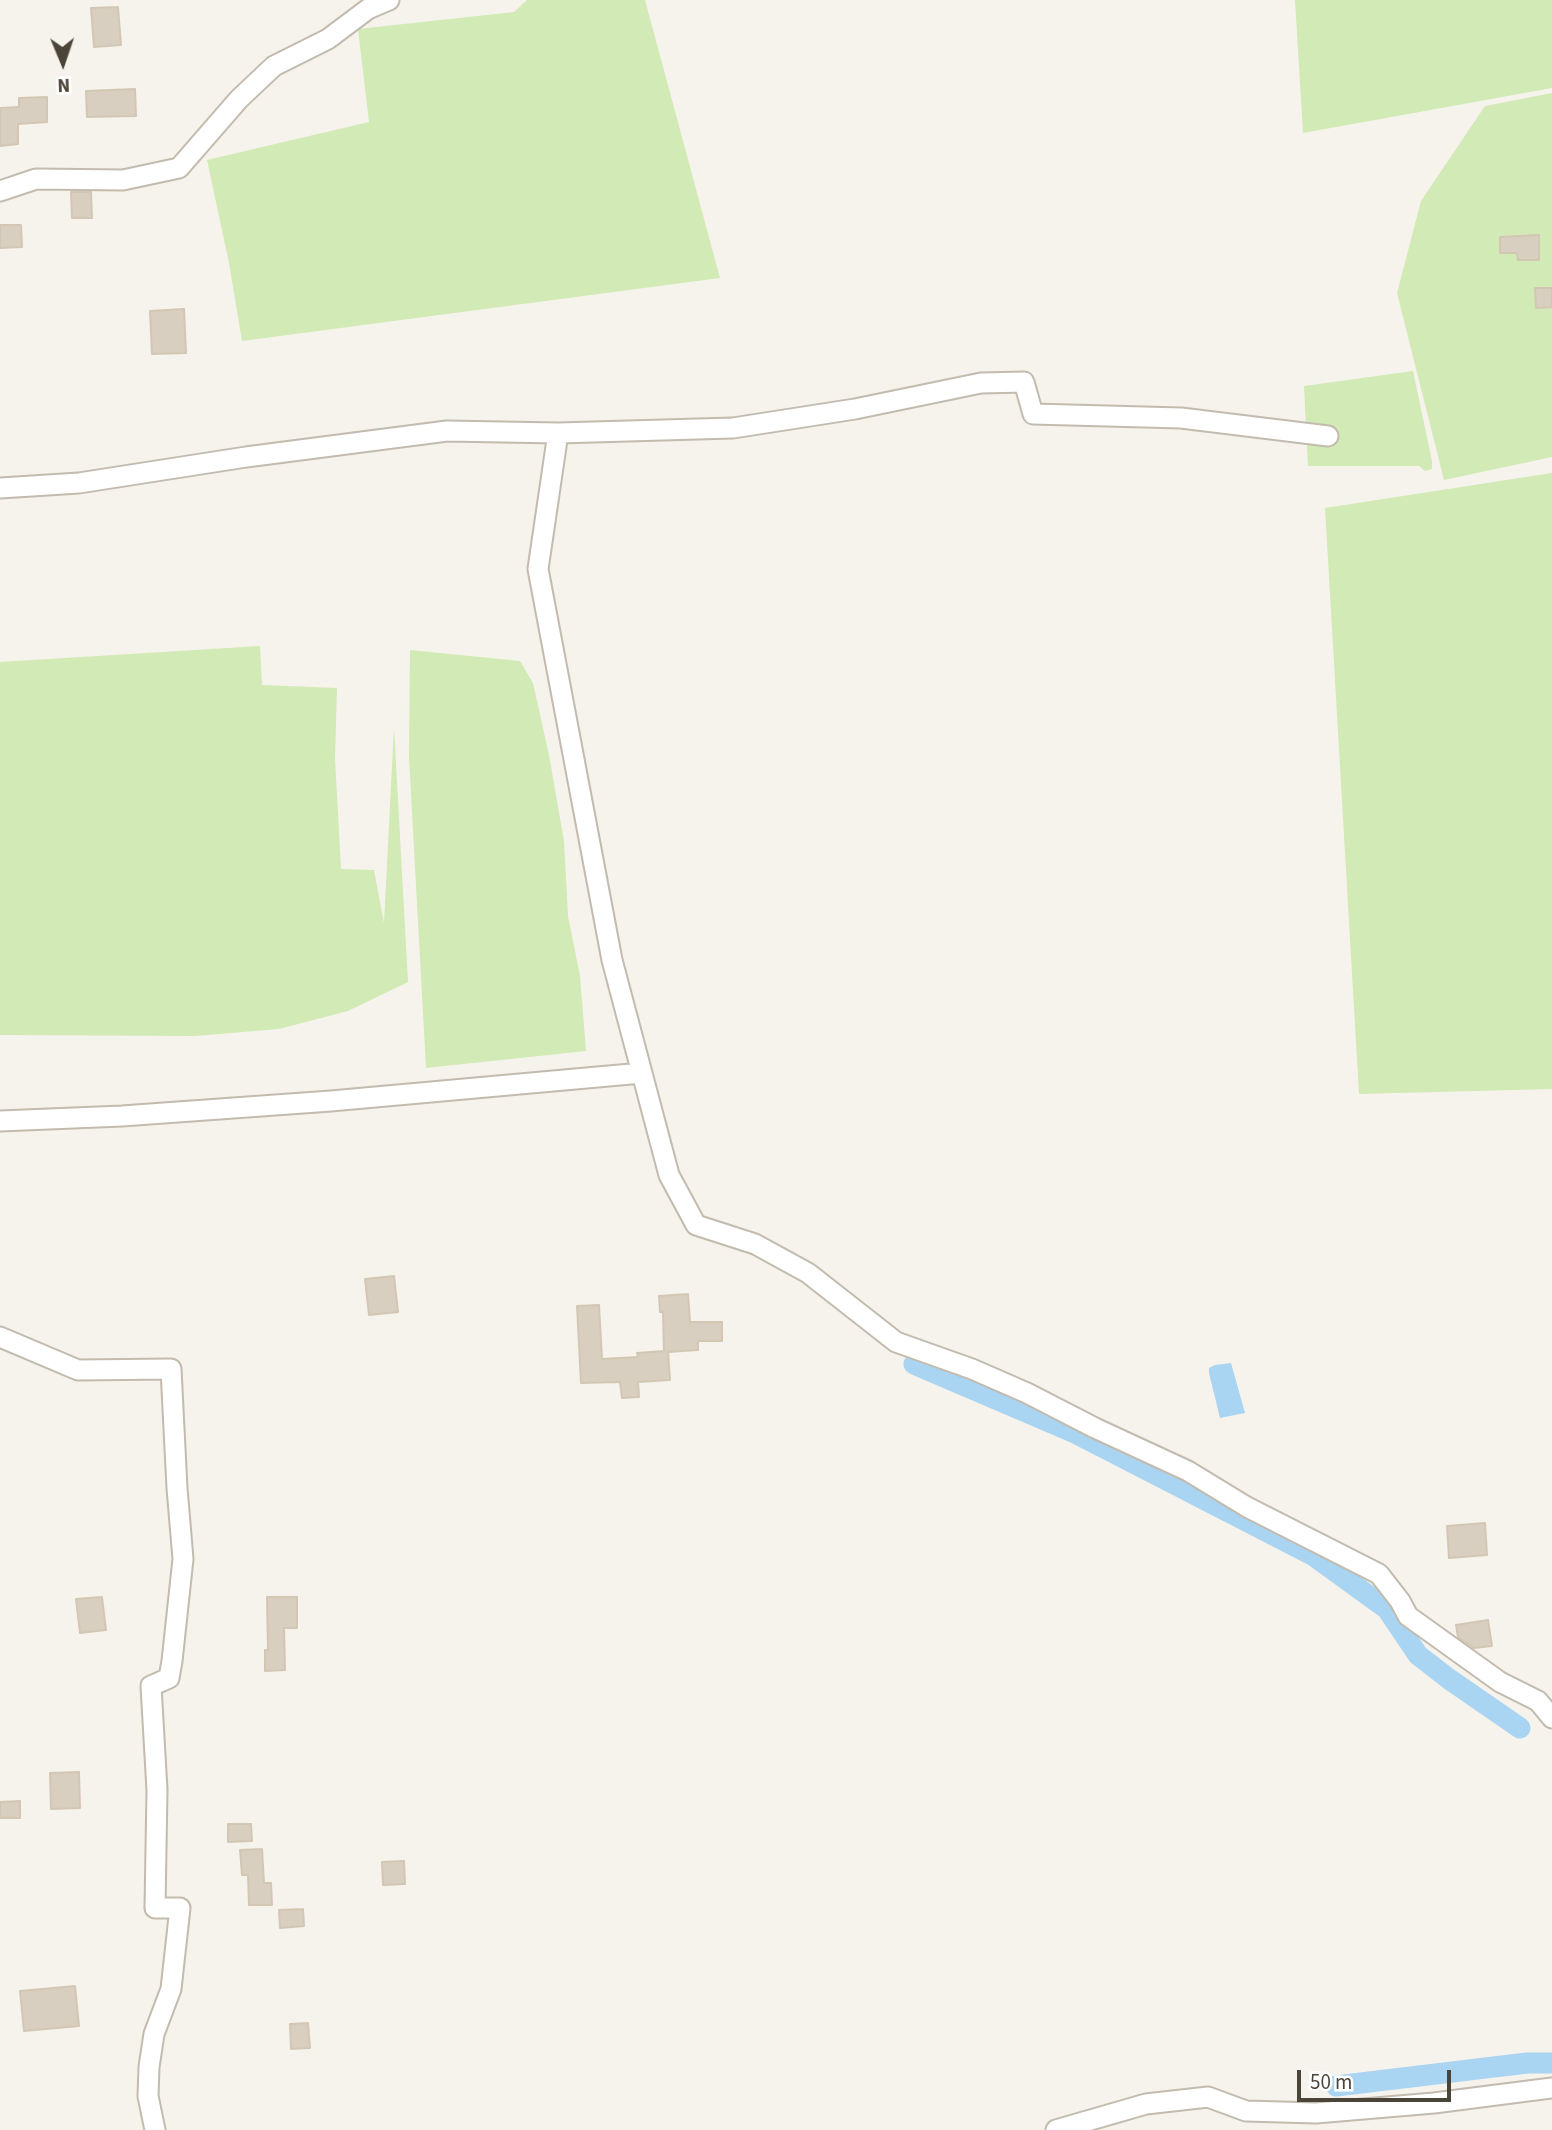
<!DOCTYPE html>
<style>
body{margin:0}
#map{position:relative;width:1552px;height:2130px;overflow:hidden;background:#f6f3ec;font-family:"Source Sans 3",sans-serif}
canvas{display:block}
.north{position:absolute;left:28px;top:28px;width:70px;height:70px;-webkit-text-stroke:5px #fff;paint-order:stroke;rotate:178deg;font-size:19px;font-weight:700;line-height:28px;text-align:center;color:#4b4439}
.north::after{content:'';display:block;margin:auto;width:24px;height:32px;background:#4b4439;clip-path:polygon(50% 0,100% 100%,50% 72%,0 100%)}
.scale{position:absolute;left:1297px;top:2070px;width:154px;height:32px;box-sizing:border-box;border:4px solid #4b4439;border-top:0;padding-left:9px;font-size:21px;line-height:24px;white-space:nowrap;color:#4b4439;-webkit-text-stroke:5px #fff;paint-order:stroke}
</style>
<div id="map">
<canvas width="1552" height="2130"></canvas>
<div class="north">N</div>
<div class="scale">50 m</div>
</div>
<script>
const g = document.querySelector('canvas').getContext('2d');
g.lineJoin = 'round';
function fillPath(path, color) { g.fillStyle = color; g.fill(path, 'evenodd'); }
const poly = rows => new Path2D(rows.map(r => 'M' + r).join(''));
function trace(path, color, width, dash) { g.strokeStyle = color; g.lineWidth = width; g.lineCap = dash ? 'butt' : 'round'; g.setLineDash(dash || []); g.stroke(path); }
const green = poly([
 [527,0,645,0,720,278,242,341,229,263,207,160,369,122,358,29,514,12],
 [1295,0,1552,0,1552,88,1303,133],
 [1552,93,1552,457,1444,480,1397,293,1421,201,1485,106],
 [1413,371,1432,461,1432,469,1425,471,1419,466,1308,466,1304,386],
 [1552,473,1552,1089,1359,1094,1325,508],
 [260,646,262,685,337,688,335,758,341,869,374,870,384,923,394,727,408,982,348,1011,279,1029,195,1036,0,1035,0,662],
 [410,650,520,661,533,683,549,755,564,841,568,916,580,976,586,1051,426,1068,409,757]
]);
const water = poly([
 [1231,1363,1245,1413,1220,1418,1209,1373,1209,1368,1215,1365]
]);
const canal = poly([
 [914,1364,1073,1432,1314,1556,1387,1609,1418,1655,1449,1679,1520,1728],
 [1336,2086,1527,2063,1552,2063]
]);
const building = poly([
 [118,7,121,45,94,47,91,8,118,7],
 [135,89,136,116,87,117,86,91,135,89],
 [47,97,47,122,18,124,18,144,0,146,0,108,19,107,19,98,47,97],
 [71,192,91,192,92,218,72,218,71,192],
 [0,225,21,225,22,247,0,248,0,225],
 [1539,235,1539,260,1518,260,1517,253,1500,253,1500,237,1539,235],
 [1535,288,1552,288,1552,307,1536,308,1535,288],
 [184,309,186,353,152,354,150,311,184,309],
 [394,1276,398,1312,369,1315,365,1279,394,1276],
 [688,1294,690,1322,722,1322,722,1341,698,1341,698,1350,668,1352,670,1380,638,1382,639,1397,622,1398,620,1382,581,1383,577,1306,599,1305,602,1359,638,1357,637,1353,664,1351,663,1312,660,1312,659,1296,688,1294],
 [1485,1523,1487,1555,1449,1558,1447,1526,1485,1523],
 [102,1597,106,1630,80,1633,76,1599,102,1597],
 [267,1597,297,1597,297,1628,284,1628,285,1670,265,1671,265,1650,268,1650,267,1597],
 [1488,1620,1492,1646,1474,1648,1458,1637,1456,1625,1488,1620],
 [79,1772,80,1808,51,1809,50,1773,79,1772],
 [20,1801,20,1818,0,1818,0,1802,20,1801],
 [228,1824,251,1824,252,1841,228,1842,228,1824],
 [262,1849,264,1883,271,1883,272,1905,249,1905,248,1875,242,1875,240,1850,262,1849],
 [404,1861,405,1884,383,1885,382,1862,404,1861],
 [303,1909,304,1926,280,1928,279,1910,303,1909],
 [75,1986,79,2026,24,2031,20,1991,75,1986],
 [308,2023,310,2048,291,2049,290,2024,308,2023]
]);
const minor = poly([
 [0,191,36,179,123,180,179,168,239,99,274,66,328,39,368,9,389,0],
 [558,433,538,569,612,960,669,1175,696,1225,755,1244,808,1273,896,1342,972,1369,1027,1393,1095,1428,1188,1471,1247,1507,1379,1574,1400,1601,1408,1616,1500,1682,1538,1701,1552,1718],
 [0,488,79,483,246,457,447,431,558,433,733,428,855,409,981,383,1024,382,1033,414,1181,418,1328,436],
 [0,1121,122,1116,331,1101,642,1073],
 [0,1337,78,1370,171,1369,177,1488,183,1559,172,1661,169,1678,151,1686,157,1790,155,1908,180,1908,171,1989,154,2034,149,2067,148,2096,155,2130],
 [1056,2130,1146,2104,1208,2097,1246,2111,1316,2113,1434,2103,1552,2088]
]);
fillPath(green, '#d2eab5');
fillPath(water, '#a9d4f2');
trace(canal, '#a9d4f2', 21);
fillPath(building, '#d8cfc1');
trace(building, '#d3c7b4', 2);
trace(minor, '#c2bbae', 23);
trace(minor, '#fff', 19);
</script>
